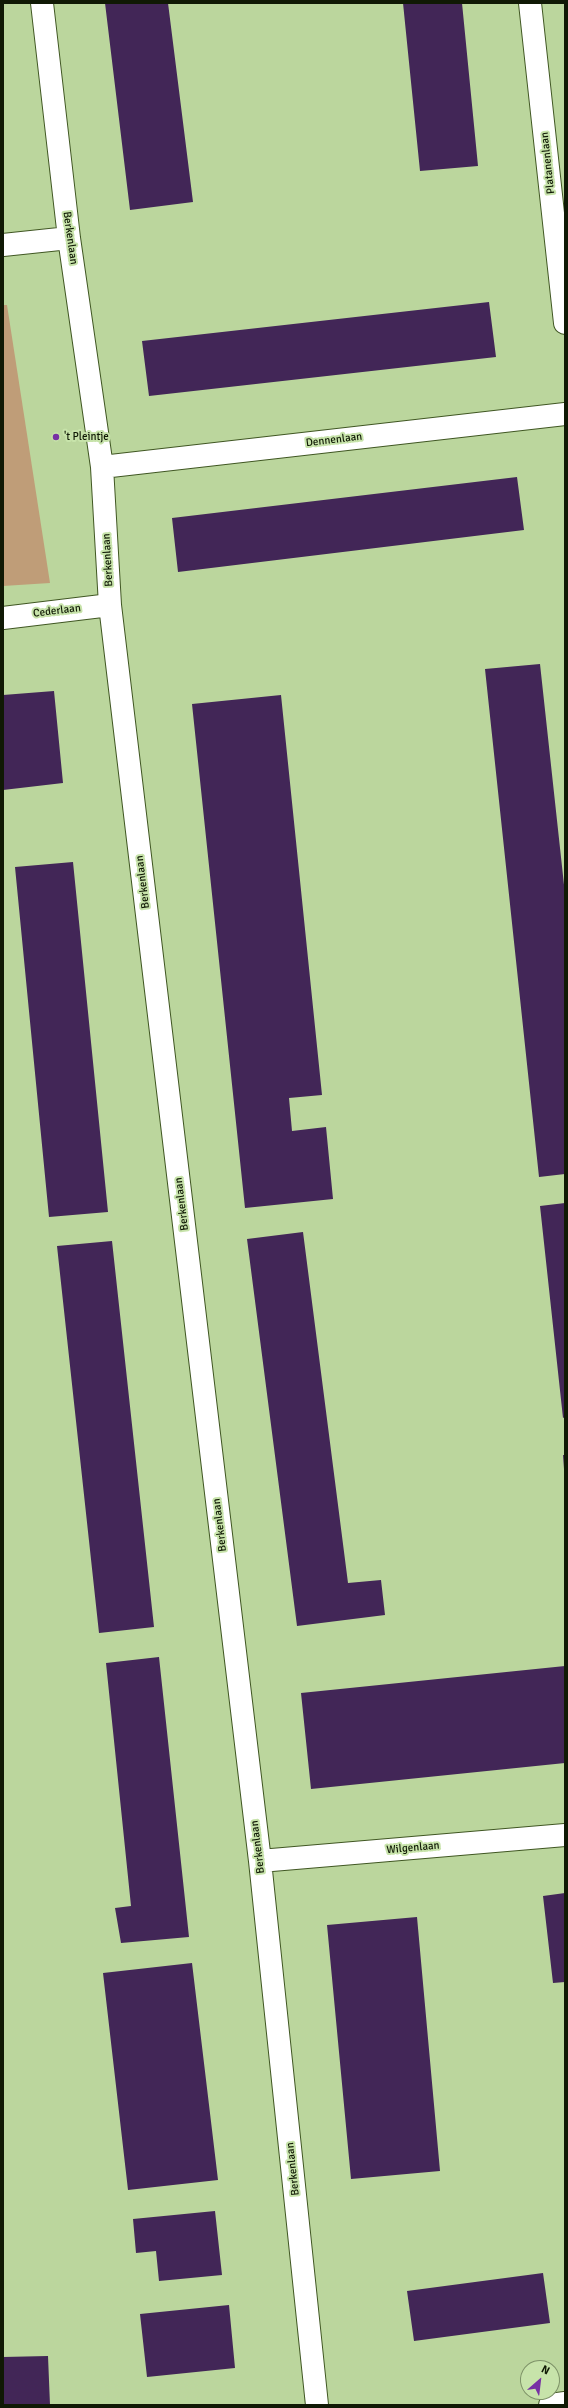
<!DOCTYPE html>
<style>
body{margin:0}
#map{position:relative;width:568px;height:2408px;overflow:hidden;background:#bbd69d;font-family:Signika,sans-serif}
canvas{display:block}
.frame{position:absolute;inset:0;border:4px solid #101905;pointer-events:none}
.north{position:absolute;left:520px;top:2360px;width:40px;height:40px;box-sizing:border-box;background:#c7e3aa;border:1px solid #7e9268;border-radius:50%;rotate:28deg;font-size:11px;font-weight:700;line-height:16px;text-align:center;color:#101905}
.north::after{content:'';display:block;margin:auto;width:14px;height:18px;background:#7731a4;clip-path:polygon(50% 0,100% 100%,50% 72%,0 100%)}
</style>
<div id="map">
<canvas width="568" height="2408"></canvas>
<div class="frame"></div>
<div class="north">N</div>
</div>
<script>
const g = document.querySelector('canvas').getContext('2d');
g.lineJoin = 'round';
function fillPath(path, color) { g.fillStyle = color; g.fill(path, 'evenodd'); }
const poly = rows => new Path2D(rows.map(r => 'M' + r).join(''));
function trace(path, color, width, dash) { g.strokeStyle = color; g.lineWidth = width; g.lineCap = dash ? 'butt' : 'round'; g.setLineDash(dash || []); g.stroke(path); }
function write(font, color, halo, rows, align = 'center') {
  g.font = font + ' Signika,sans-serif'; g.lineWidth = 4; g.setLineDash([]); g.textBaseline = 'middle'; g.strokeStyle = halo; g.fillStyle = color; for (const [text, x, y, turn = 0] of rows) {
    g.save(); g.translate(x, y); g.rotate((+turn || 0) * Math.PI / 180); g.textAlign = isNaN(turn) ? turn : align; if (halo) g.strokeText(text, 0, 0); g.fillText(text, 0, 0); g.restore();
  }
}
const green = poly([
 [3,305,7,305,50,583,3,586]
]);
const building = poly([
 [105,3,168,3,193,202,130,210],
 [403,3,462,3,478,166,420,171],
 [489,302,496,357,149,396,142,341],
 [517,477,524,530,178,572,172,518],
 [540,664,565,894,565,1174,539,1177,485,669],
 [54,691,63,783,3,790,3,695],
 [281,695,322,1095,289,1098,292,1131,326,1127,333,1199,245,1208,192,704],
 [73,862,108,1212,49,1217,15,867],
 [565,1203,565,1417,563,1418,540,1206],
 [303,1232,348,1583,381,1580,385,1615,297,1626,247,1239],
 [112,1241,154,1627,99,1633,57,1246],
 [563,1455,565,1455,565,1469,564,1469],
 [159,1657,189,1937,121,1943,115,1908,131,1906,106,1663],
 [565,1666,565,1763,311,1789,301,1693],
 [565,1893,565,1982,553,1983,543,1896],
 [417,1917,440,2171,351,2179,327,1925],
 [192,1963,218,2180,128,2190,103,1973],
 [215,2211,222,2275,159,2281,156,2251,136,2253,133,2219],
 [543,2273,550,2323,414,2341,407,2291],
 [229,2305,235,2368,147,2377,140,2314],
 [48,2356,50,2405,3,2405,3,2357]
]);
const minor = poly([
 [42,3,69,238,102,467,110,605,260,1861,317,2405],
 [530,3,565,323],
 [3,245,69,238],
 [102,467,565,414],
 [3,618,110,605],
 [260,1861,565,1835],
 [550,2405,565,2403]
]);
const markers = [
 [56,437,4,"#7731a4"]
];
const streetNames = [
 ["Platanenlaan",548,163,-96],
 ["Berkenlaan",70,238,82],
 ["Dennenlaan",334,440,-7],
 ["Berkenlaan",108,560,-93],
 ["Cederlaan",57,611,-7],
 ["Berkenlaan",143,882,-97],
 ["Berkenlaan",182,1204,-97],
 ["Berkenlaan",220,1525,-97],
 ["Berkenlaan",258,1847,-97],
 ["Wilgenlaan",413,1848,-5],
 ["Berkenlaan",293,2169,-96]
];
const poiNames = [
 ["'t Pleintje",64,437]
];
fillPath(green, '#bf9d78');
fillPath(building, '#422657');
trace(minor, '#405723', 24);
trace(minor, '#fff', 22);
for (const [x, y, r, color] of markers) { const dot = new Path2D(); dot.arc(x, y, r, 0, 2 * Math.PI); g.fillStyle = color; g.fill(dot); trace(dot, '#c7e3aa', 1.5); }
write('11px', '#101905', '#c7e3aa', streetNames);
write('11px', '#101905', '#c7e3aa', poiNames, 'left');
</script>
